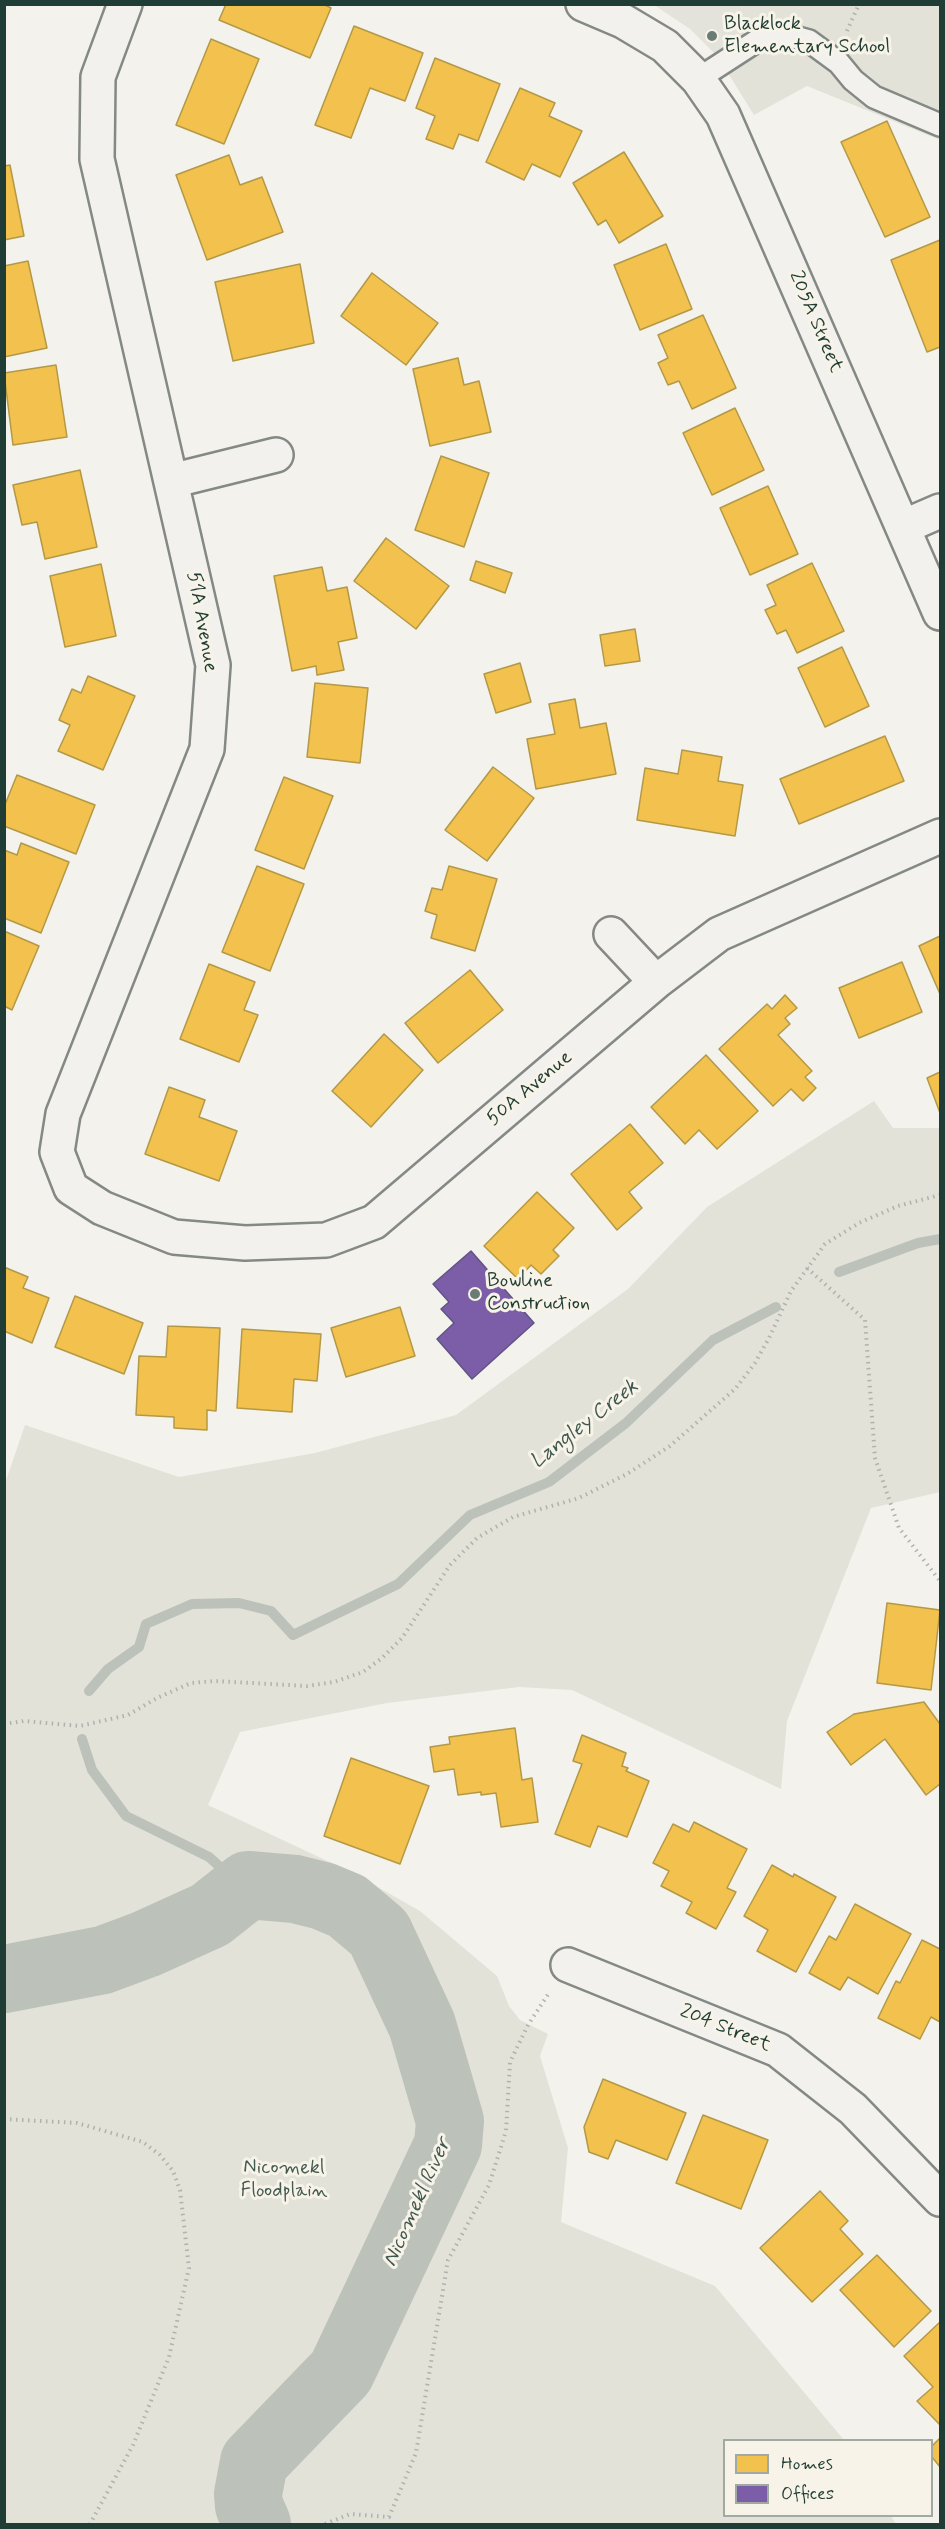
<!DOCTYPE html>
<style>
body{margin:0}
#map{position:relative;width:945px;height:2529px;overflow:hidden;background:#f4f2ec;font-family:Mynerve,sans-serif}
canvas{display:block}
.frame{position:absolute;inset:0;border:6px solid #1f3d34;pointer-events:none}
.legend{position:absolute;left:723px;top:2439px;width:210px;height:78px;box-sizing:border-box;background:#f7f3e8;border:2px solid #a1aaa0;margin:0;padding:8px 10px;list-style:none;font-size:18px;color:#1f3d34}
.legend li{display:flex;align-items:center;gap:12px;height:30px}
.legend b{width:30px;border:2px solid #a1aaa0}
</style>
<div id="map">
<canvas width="945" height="2529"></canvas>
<div class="frame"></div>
<ul class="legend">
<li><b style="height:16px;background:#f2c14e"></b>Homes</li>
<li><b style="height:16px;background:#7b5ea7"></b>Offices</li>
</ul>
</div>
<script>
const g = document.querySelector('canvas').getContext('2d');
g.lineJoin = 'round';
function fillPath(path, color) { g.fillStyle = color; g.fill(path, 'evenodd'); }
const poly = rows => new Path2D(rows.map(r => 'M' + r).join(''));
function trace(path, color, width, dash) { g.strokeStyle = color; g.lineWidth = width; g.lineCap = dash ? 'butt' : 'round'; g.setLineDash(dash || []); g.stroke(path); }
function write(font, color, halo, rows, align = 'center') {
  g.font = font + ' Mynerve,sans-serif'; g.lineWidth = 6; g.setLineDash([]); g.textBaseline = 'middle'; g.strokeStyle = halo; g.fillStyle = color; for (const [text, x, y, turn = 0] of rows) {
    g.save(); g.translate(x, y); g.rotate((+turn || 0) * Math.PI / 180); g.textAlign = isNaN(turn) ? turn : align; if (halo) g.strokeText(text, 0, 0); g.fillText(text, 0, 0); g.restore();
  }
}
const built = poly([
 [654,5,739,5,718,57,690,29]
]);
const green = poly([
 [739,5,940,5,940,140,807,86,754,115,718,57],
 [874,1101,893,1128,940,1128,940,1492,871,1508,787,1721,781,1789,572,1690,519,1687,387,1703,240,1732,208,1805,353,1873,420,1911,497,1976,509,2006,520,2020,548,2034,540,2056,568,2148,561,2222,715,2286,844,2440,724,2440,724,2516,891,2516,896,2524,5,2524,4,1486,25,1425,179,1477,315,1453,456,1415,628,1289,707,1207]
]);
const homes = poly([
 [226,4,323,4,331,8,310,58,219,20,226,4],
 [354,26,423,53,405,101,370,88,351,138,315,125,354,26],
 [211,39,259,59,224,144,176,125,211,39],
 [435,58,500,84,478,141,459,134,453,149,426,139,435,116,416,108,435,58],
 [520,88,555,103,549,116,582,131,560,177,532,164,524,180,486,162,520,88],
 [887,121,930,217,885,237,841,142,887,121],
 [624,152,663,216,619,243,606,220,598,225,573,183,624,152],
 [229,155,240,185,262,177,283,232,207,260,176,175,229,155],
 [10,165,24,236,4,240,4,166,10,165],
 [940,240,940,347,927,352,891,260,940,240],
 [666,244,692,309,640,330,614,265,666,244],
 [28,261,47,348,4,357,4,266,28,261],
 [300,264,314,343,233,361,215,282,300,264],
 [372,273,438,323,406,365,341,316,372,273],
 [703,315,736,388,692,409,679,381,668,385,658,363,668,358,658,335,703,315],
 [458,358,464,385,479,381,491,432,430,446,413,369,458,358],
 [56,365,67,437,13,445,4,373,56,365],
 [735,408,764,470,712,495,683,433,735,408],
 [441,456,489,473,464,547,415,530,441,456],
 [80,470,97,547,45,559,37,522,22,525,13,485,80,470],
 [768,486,798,554,750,575,720,508,768,486],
 [386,538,449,586,416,629,354,581,386,538],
 [476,561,512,573,505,593,470,580,476,561],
 [812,563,844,631,797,653,786,630,777,634,765,610,776,605,767,585,812,563],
 [101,564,116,636,65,647,50,576,101,564],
 [322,567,327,591,347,587,357,638,338,642,344,670,317,675,316,666,292,671,274,576,322,567],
 [635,629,640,661,605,666,600,635,635,629],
 [842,647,869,706,825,727,798,668,842,647],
 [520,663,531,702,496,713,484,674,520,663],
 [88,676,135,696,103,770,58,751,70,725,59,720,72,689,81,693,88,676],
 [315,683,368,688,360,763,307,757,315,683],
 [575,699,580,728,606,723,616,774,536,789,527,739,555,734,549,704,575,699],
 [885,736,904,781,799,824,780,779,885,736],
 [682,750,722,757,718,781,743,785,735,836,637,820,645,768,678,774,682,750],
 [493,767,534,798,487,861,445,830,493,767],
 [17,775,95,805,76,854,4,826,4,807,17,775],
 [284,777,333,796,304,869,255,850,284,777],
 [21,843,69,862,41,933,4,918,4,850,17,855,21,843],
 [257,866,304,884,270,971,222,952,257,866],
 [449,866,497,879,475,951,431,938,437,915,425,911,432,888,442,890,449,866],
 [4,931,39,946,12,1010,4,1006,4,931],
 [940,936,940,994,919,946,940,936],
 [902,962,922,1012,859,1038,839,988,902,962],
 [209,964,255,982,244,1010,258,1015,239,1062,180,1039,209,964],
 [470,970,503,1010,438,1063,405,1023,470,970],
 [785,995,797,1008,785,1018,790,1024,778,1035,812,1071,805,1077,816,1088,803,1101,791,1089,773,1106,719,1049,767,1004,772,1009,785,995],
 [384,1034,423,1070,371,1127,332,1091,384,1034],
 [706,1055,758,1111,717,1149,699,1130,685,1144,651,1107,706,1055],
 [940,1072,940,1113,927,1078,940,1072],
 [169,1087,205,1100,199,1117,237,1131,219,1181,145,1154,169,1087],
 [630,1124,663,1163,629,1192,642,1208,617,1230,571,1174,630,1124],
 [537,1192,574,1228,553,1250,559,1256,541,1274,531,1265,518,1279,484,1246,537,1192],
 [4,1267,28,1277,23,1288,49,1298,32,1343,4,1331,4,1267],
 [75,1296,143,1323,124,1374,55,1347,75,1296],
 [400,1307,415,1356,346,1377,331,1328,400,1307],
 [168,1326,220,1328,216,1411,207,1410,207,1430,174,1428,174,1417,136,1415,139,1356,166,1357,168,1326],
 [242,1329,321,1334,317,1381,294,1379,292,1412,237,1408,242,1329],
 [887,1603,940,1610,931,1690,877,1683,887,1603],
 [924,1702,940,1724,940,1784,926,1795,885,1739,851,1765,827,1732,854,1714,924,1702],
 [515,1728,522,1780,532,1778,538,1822,501,1827,496,1793,481,1795,481,1792,458,1795,454,1769,434,1772,430,1747,450,1744,449,1737,515,1728],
 [582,1735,626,1753,622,1766,628,1768,626,1771,649,1781,627,1837,598,1826,590,1847,555,1834,582,1764,573,1761,582,1735],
 [351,1758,429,1786,400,1864,324,1836,351,1758],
 [694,1822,747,1849,727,1888,736,1892,716,1929,686,1913,692,1902,661,1886,669,1871,653,1863,673,1824,689,1832,694,1822],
 [772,1865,793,1877,794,1874,836,1897,796,1972,757,1951,768,1930,744,1916,772,1865],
 [855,1904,911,1934,878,1994,848,1977,840,1990,809,1973,829,1936,836,1940,855,1904],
 [922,1940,940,1949,940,2022,931,2017,920,2039,878,2018,896,1981,900,1983,922,1940],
 [603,2079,686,2113,667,2160,616,2140,608,2159,589,2152,584,2127,603,2079],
 [703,2115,768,2140,741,2209,676,2183,703,2115],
 [820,2191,848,2221,840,2229,863,2254,812,2302,760,2248,820,2191],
 [877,2255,931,2311,894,2347,840,2290,877,2255],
 [940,2322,940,2425,917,2401,933,2387,904,2356,940,2322],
 [940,2438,940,2467,932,2457,932,2446,940,2438]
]);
const offices = poly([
 [471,1251,534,1323,472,1379,437,1339,454,1323,441,1309,449,1302,433,1284,471,1251]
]);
const stream = poly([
 [839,1272,918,1243,940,1239],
 [89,1691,108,1669,139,1647,146,1624,192,1604,239,1603,271,1611,293,1635,398,1584,470,1515,549,1482,626,1423,713,1340,776,1307],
 [82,1739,92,1770,126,1816,209,1857,229,1875,248,1885]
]);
const river = poly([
 [4,1979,103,1960,146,1944,210,1915,248,1885,295,1889,323,1896,347,1906,379,1933,422,2025,450,2121,448,2145,341,2372,254,2462,248,2494,249,2506,257,2524]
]);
const path = poly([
 [847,31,859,4],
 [807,1268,865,1320,875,1458,899,1528,940,1581],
 [4,1724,24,1721,80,1726,128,1715,157,1698,191,1683,215,1681,307,1686,334,1682,363,1672,382,1658,402,1638,450,1565,477,1538,513,1517,579,1498,627,1474,670,1446,735,1389,755,1363,769,1338,791,1291,825,1244,859,1223,898,1206,940,1195],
 [4,2119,77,2123,143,2142,160,2155,173,2171,180,2190,189,2268,169,2357,133,2445,90,2524],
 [325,2524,350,2514,389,2517,416,2453,448,2260,489,2185,506,2131,510,2062,528,2025,549,1993]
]);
const lane = poly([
 [698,79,772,31,809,41,839,63,853,80,874,97,940,125]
]);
const street = poly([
 [125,4,98,77,97,159,213,665,207,749,63,1114,57,1152,71,1188,102,1208,174,1237,245,1243,326,1240,374,1222,656,982,719,934,940,836],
 [171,481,276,455],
 [903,527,940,511],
 [611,934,656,982],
 [568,1965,778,2050,853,2109,940,2199]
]);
const secondary = poly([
 [583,4,623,21,665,46,698,79,723,115,940,613]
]);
const markers = [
 [712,36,6,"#6a7c74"],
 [475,1294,6,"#6a7c74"]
];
const poiNames = [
 ["Blacklock",724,25],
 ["Elementary School",724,48],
 ["Bowline",487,1282],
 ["Construction",487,1305]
];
const streetNames = [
 ["205A Street",815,322,67],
 ["51A Avenue",201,622,80],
 ["50A Avenue",530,1089,-40],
 ["204 Street",725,2029,22]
];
const parkNames = [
 ["Nicomekl",284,2169],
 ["Floodplain",284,2192]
];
const waterNames = [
 ["Langley Creek",585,1425,-38],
 ["Nicomekl River",418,2203,-66]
];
fillPath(built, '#e4e3db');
fillPath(green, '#e2e2d9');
fillPath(homes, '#f2c14e');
trace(homes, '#b39946', 1.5);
fillPath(offices, '#7b5ea7');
trace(offices, '#5f5484', 1.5);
trace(stream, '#bcc2b9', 10);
trace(river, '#bcc2b9', 68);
trace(lane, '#848985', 26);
trace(street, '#848985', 38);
trace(secondary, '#848985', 38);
trace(path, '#b0b2ae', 4, [1.5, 4.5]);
trace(lane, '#f2f1ed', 21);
trace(street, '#f2f1ed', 33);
trace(secondary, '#f2f1ed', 33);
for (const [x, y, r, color] of markers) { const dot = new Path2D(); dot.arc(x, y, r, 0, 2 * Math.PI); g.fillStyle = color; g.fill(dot); trace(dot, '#f7f3e8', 2); }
write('20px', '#1f3d34', '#f7f3e8', poiNames, 'left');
write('20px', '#1f3d34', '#f7f3e8', streetNames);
write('20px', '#435b52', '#f7f3e8', parkNames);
write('italic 21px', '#405950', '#f7f3e8', waterNames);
</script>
